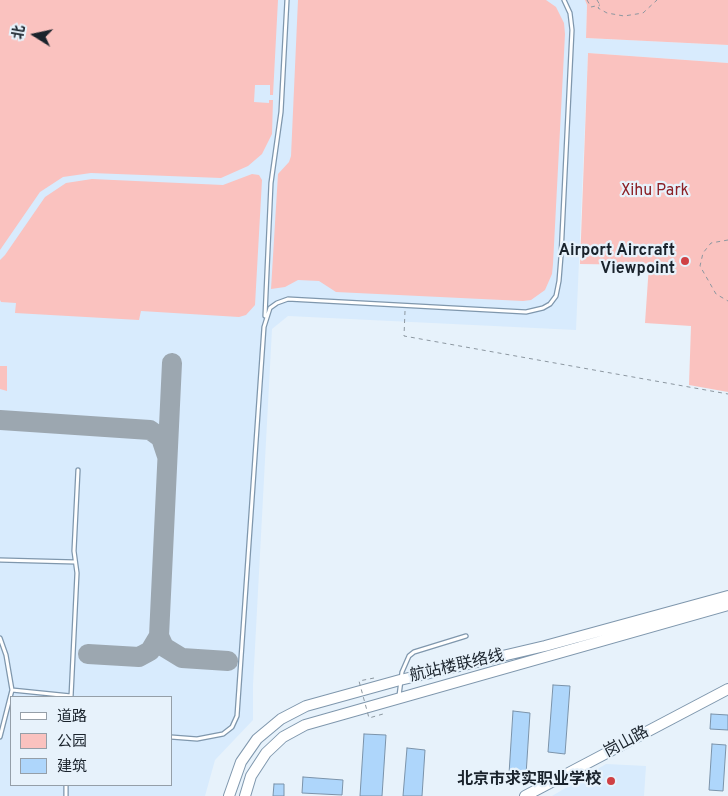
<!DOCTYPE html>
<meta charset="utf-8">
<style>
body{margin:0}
#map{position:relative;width:728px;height:796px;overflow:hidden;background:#e7f2fb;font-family:Overpass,"Noto Sans SC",sans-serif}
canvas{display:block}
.legend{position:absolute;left:10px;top:696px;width:162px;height:90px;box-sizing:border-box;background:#e7f2fb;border:1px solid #959fa8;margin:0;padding:6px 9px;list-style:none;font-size:15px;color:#1a232c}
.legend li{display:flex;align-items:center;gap:10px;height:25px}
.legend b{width:25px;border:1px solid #959fa8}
.north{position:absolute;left:10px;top:10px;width:50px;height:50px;-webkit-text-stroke:4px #e7f2fb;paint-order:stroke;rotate:280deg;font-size:14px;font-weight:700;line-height:20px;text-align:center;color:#1a232c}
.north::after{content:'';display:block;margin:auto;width:18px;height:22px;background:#1a232c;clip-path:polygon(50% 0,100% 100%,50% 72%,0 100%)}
</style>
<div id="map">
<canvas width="728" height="796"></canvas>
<ul class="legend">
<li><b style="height:6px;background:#fff"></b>道路</li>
<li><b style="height:14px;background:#fac2bf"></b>公园</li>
<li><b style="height:14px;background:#aed6fb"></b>建筑</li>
</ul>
<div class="north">北</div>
</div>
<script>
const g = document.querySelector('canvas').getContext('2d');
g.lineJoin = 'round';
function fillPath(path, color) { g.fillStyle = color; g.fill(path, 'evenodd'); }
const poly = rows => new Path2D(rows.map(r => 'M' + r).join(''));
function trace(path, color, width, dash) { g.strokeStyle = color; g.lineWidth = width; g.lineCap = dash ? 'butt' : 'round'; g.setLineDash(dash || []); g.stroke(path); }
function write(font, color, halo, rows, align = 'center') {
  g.font = font + ' Overpass,"Noto Sans SC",sans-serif'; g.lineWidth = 4.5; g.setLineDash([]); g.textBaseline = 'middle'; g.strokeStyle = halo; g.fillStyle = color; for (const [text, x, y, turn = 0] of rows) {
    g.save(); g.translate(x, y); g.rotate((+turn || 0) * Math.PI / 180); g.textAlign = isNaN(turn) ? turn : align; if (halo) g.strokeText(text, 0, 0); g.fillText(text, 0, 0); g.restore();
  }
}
const built = poly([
 [0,0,585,0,587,5,586,38,728,45,728,63,588,53,576,330,288,316,272,329,253,685,253,720,215,760,205,796,0,796],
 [11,697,171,697,171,785,11,785],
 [606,764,646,766,644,796,552,796]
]);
const green = poly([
 [0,0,278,0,273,95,270,95,270,85,255,85,254,102,269,103,269,100,273,100,272,134,262,154,248,166,221,178,91,173,63,177,40,192,0,250],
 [298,0,546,0,556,7,564,23,565,34,553,264,552,274,545,290,531,300,523,301,336,292,319,281,298,280,285,287,271,289,278,174,289,162,291,156],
 [585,0,728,0,728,45,586,38,587,5],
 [588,53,728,63,728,392,689,385,691,326,645,323,649,265,580,264],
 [252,174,259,175,262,180,255,305,246,315,239,317,141,311,139,320,15,313,16,303,1,302,0,300,0,260,5,255,45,197,66,183,92,179,223,185],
 [0,366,7,366,7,391,0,389]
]);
const taxiway = poly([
 [0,420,150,430,161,438,167,456],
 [159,636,164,647,182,658,228,661],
 [88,654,139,657,150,651,159,636,172,363]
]);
const building = poly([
 [553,685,570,686,565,754,548,752,553,685],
 [513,711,530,713,526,775,509,774,513,711],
 [711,714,728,715,728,730,710,729,711,714],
 [364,734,386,735,382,796,360,796,364,734],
 [712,744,726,745,723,791,709,790,712,744],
 [407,748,425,750,422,796,403,796,407,748],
 [303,777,343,780,342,795,302,793,303,777],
 [274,784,284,784,284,796,273,796,274,784]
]);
const path = poly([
 [587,0,591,7,600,5],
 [597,0,600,5,598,8,607,13,624,16,643,13,657,0],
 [728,240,711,243,703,253,700,266,716,294,728,301],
 [405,311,404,336,728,394]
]);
const lane = poly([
 [265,316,271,183,281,112,287,0],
 [0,560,75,562],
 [0,638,6,655,12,690,0,737],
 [12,690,71,696],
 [399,696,402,672,409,656,414,652,466,636],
 [71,697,77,573,74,551,78,470],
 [171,737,197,739,223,734,232,727,237,716,264,327,270,308,277,303,288,299,526,312,543,308,550,304,556,296,559,281,561,256,572,30,570,13,564,0],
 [66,796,66,785]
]);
const primary = poly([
 [229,796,241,762,257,739,281,719,306,706,400,680,545,646,728,596],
 [245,796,251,776,266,753,283,737,305,725,728,605],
 [525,796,728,689]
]);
const pathBridge = poly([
 [374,678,359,681,369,718,383,714]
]);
const markers = [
 [685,261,5,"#cf4044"],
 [611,781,5,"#cf4044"]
];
const parkNames = [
 ["Xihu Park",655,192]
];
const poiNames = [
 ["Airport Aircraft",675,252],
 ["Viewpoint",675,270],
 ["北京市求实职业学校",601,781]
];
const streetNames = [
 ["航站楼联络线",457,667,-13],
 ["岗山路",627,743,-28]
];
fillPath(built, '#d8ebfd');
fillPath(green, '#fac2bf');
trace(taxiway, '#9ca7b0', 20);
fillPath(building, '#aed6fb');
trace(building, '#7b93aa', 1);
trace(lane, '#7f97ad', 5.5);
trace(primary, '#7f97ad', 12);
trace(path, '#8c97a0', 1, [4, 4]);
trace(lane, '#fff', 3);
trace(primary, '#fff', 10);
trace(pathBridge, '#8c97a0', 1, [4, 4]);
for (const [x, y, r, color] of markers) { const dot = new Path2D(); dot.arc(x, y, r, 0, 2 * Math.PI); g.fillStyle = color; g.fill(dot); trace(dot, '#e7f2fb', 2); }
write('16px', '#8b2026', '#e7f2fb', parkNames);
write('bold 16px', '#1a232c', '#e7f2fb', poiNames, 'right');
write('16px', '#1a232c', '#e7f2fb', streetNames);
</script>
